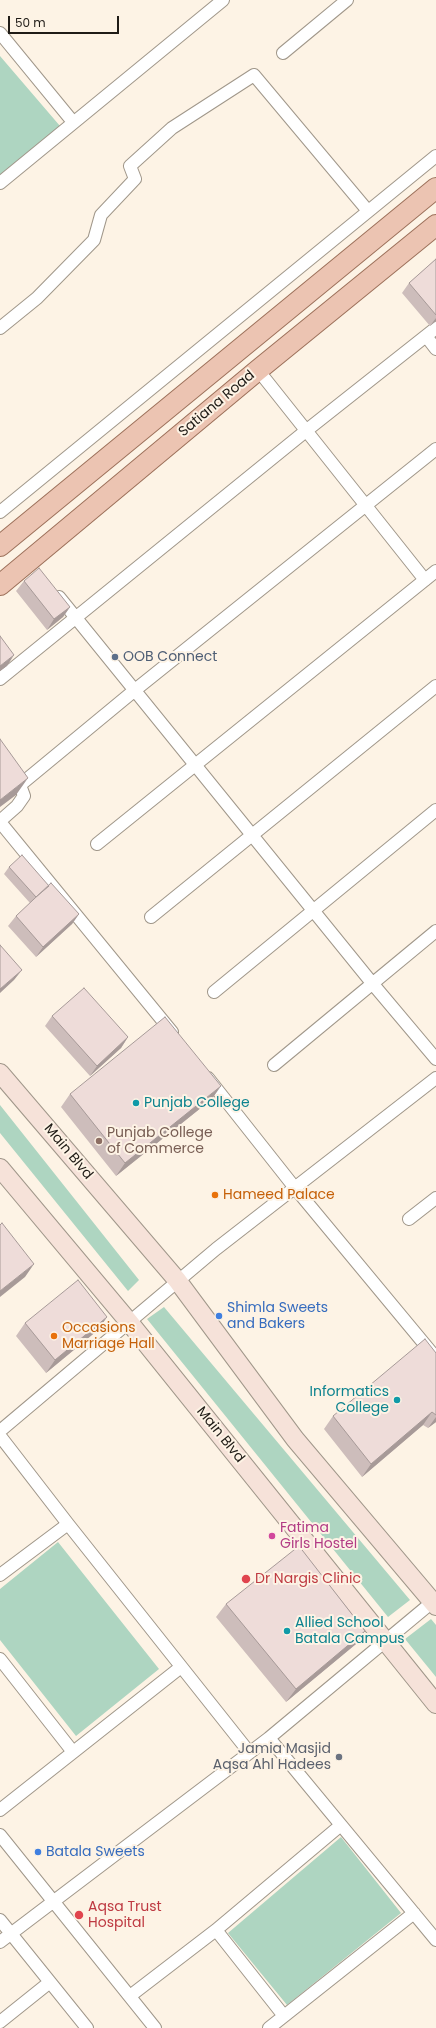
<!DOCTYPE html>
<style>
body{margin:0}
#map{position:relative;width:436px;height:2028px;overflow:hidden;background:#fdf3e5;font-family:Poppins,sans-serif}
canvas{display:block}
.scale{position:absolute;left:8px;top:16px;width:111px;height:18px;box-sizing:border-box;border:2px solid #1f1b16;border-top:0;padding-left:5px;font-size:12px;line-height:14px;white-space:nowrap;color:#1f1b16;-webkit-text-stroke:3px #fdf3e5;paint-order:stroke}
</style>
<div id="map">
<canvas width="436" height="2028"></canvas>
<div class="scale">50 m</div>
</div>
<script>
const g = document.querySelector('canvas').getContext('2d');
g.lineJoin = 'round';
function fillPath(path, color) { g.fillStyle = color; g.fill(path, 'evenodd'); }
const poly = rows => new Path2D(rows.map(r => 'M' + r).join(''));
function trace(path, color, width, dash) { g.strokeStyle = color; g.lineWidth = width; g.lineCap = dash ? 'butt' : 'round'; g.setLineDash(dash || []); g.stroke(path); }
function write(font, color, halo, rows, align = 'center') {
  g.font = font + ' Poppins,sans-serif'; g.lineWidth = 4; g.setLineDash([]); g.textBaseline = 'middle'; g.strokeStyle = halo; g.fillStyle = color; for (const [text, x, y, turn = 0] of rows) {
    g.save(); g.translate(x, y); g.rotate((+turn || 0) * Math.PI / 180); g.textAlign = isNaN(turn) ? turn : align; if (halo) g.strokeText(text, 0, 0); g.fillText(text, 0, 0); g.restore();
  }
}
const green = poly([
 [0,56,60,126,0,177],
 [0,1105,139,1280,128,1291,0,1133],
 [164,1307,410,1600,388,1617,147,1319],
 [58,1542,159,1669,76,1736,0,1640,0,1589],
 [431,1619,436,1625,436,1677,405,1639],
 [341,1837,401,1913,287,2005,228,1933]
]);
const street = poly([
 [0,33,73,122],
 [283,53,347,0],
 [0,183,223,0],
 [0,328,37,298,94,240,101,215,135,179,130,166,172,128,254,75,368,211],
 [426,336,436,349],
 [258,370,425,580],
 [0,512,436,156],
 [59,597,372,983,436,1059],
 [0,679,307,430,436,328],
 [0,758,20,785,24,796,17,806,0,821],
 [20,785,135,690,436,449],
 [0,822,172,1032],
 [97,844,436,571],
 [151,917,436,686],
 [214,992,436,810],
 [274,1065,436,931],
 [208,1078,295,1188,436,1358],
 [409,1219,436,1198],
 [0,1431,216,1249,436,1078],
 [0,1436,68,1524,249,1752],
 [0,1575,68,1524],
 [0,1659,73,1752],
 [269,1738,436,1940],
 [0,1810,181,1667],
 [0,1835,155,2028],
 [0,1920,87,2028],
 [216,1930,284,2016],
 [0,1942,269,1738,436,1599],
 [130,1996,216,1930,341,1825],
 [0,2022,50,1982],
 [269,2028,414,1913]
]);
const secondary = poly([
 [0,1073,177,1280,295,1439,436,1606],
 [0,1168,129,1322,436,1704]
]);
const primary = poly([
 [0,546,436,188],
 [0,585,258,370,436,225]
]);
const wall = poly([
 [436,259,436,321,430,326,402,293,409,283],
 [24,581,70,607,63,617,47,630,16,591],
 [9,867,49,886,79,914,72,924,36,957,8,926,16,916,30,903,4,874],
 [52,1016,128,1037,121,1048,90,1076,45,1026],
 [70,1094,212,1099,116,1176,61,1107],
 [107,1317,98,1330,46,1373,16,1336,25,1323],
 [436,1353,436,1422,428,1428,423,1425,362,1477,324,1429,333,1416],
 [226,1604,365,1631,356,1644,286,1702,216,1617]
]);
const shadedWall = poly([
 [436,318,436,321,430,326],
 [70,607,63,617,47,630,54,619],
 [14,655,7,666,0,671,0,666],
 [28,778,16,795,0,807,0,800],
 [79,914,72,924,36,957,43,947],
 [22,970,14,980,0,993,0,989],
 [128,1037,121,1048,90,1076,97,1066],
 [221,1086,212,1099,116,1176,125,1163],
 [34,1264,25,1277,0,1297,0,1291],
 [107,1317,98,1330,46,1373,55,1360],
 [432,1412,423,1425,362,1477,371,1464],
 [436,1417,436,1422,428,1428],
 [365,1631,356,1644,286,1702,296,1689]
]);
const building = poly([
 [436,259,436,315,409,283,436,259],
 [39,568,70,607,54,619,24,581,39,568],
 [0,636,14,655,0,666,0,636],
 [0,739,28,778,0,800,0,739],
 [22,855,49,886,36,897,9,867,22,855],
 [51,883,79,914,43,947,16,916,51,883],
 [0,945,22,970,0,989,0,945],
 [84,988,128,1037,97,1066,52,1016,84,988],
 [165,1017,221,1086,125,1163,70,1094,165,1017],
 [2,1223,34,1264,0,1291,0,1225,2,1223],
 [78,1280,107,1317,55,1360,25,1323,78,1280],
 [425,1339,436,1353,436,1415,432,1412,371,1464,333,1416,425,1339],
 [299,1546,365,1631,296,1689,226,1604,299,1546]
]);
const markers = [
 [115,657,4,"#5c6f8a"],
 [136,1103,4,"#0f9aa8"],
 [99,1141,4,"#8d6e63"],
 [215,1195,4,"#e8710a"],
 [219,1316,4,"#3f7fe0"],
 [54,1336,4,"#e8710a"],
 [397,1400,4,"#0f9aa8"],
 [272,1536,4,"#d1479c"],
 [246,1579,5,"#e0444e"],
 [287,1631,4,"#0f9aa8"],
 [339,1757,4,"#6b7280"],
 [38,1852,4,"#3f7fe0"],
 [79,1915,5,"#e0444e"]
];
const streetNames = [
 ["Satiana Road",217,404,-40],
 ["Main Blvd",68,1152,50],
 ["Main Blvd",220,1435,51]
];
const serviceNames = [
 ["OOB Connect",123,657]
];
const cultureNames = [
 ["Punjab College",144,1103],
 ["Informatics",389,1392,"right"],
 ["College",389,1408,"right"],
 ["Allied School",295,1623],
 ["Batala Campus",295,1639]
];
const educationNames = [
 ["Punjab College",107,1133],
 ["of Commerce",107,1149]
];
const foodNames = [
 ["Hameed Palace",223,1195],
 ["Occasions",62,1328],
 ["Marriage Hall",62,1344]
];
const shopNames = [
 ["Shimla Sweets",227,1308],
 ["and Bakers",227,1324],
 ["Batala Sweets",46,1852]
];
const hotelNames = [
 ["Fatima",280,1528],
 ["Girls Hostel",280,1544]
];
const healthNames = [
 ["Dr Nargis Clinic",255,1579],
 ["Aqsa Trust",88,1907],
 ["Hospital",88,1923]
];
const worshipNames = [
 ["Jamia Masjid",331,1749],
 ["Aqsa Ahl Hadees",331,1765]
];
fillPath(green, '#aed5c1');
trace(street, '#a0978a', 14);
trace(secondary, '#a0978a', 20);
trace(primary, '#9c705a', 22);
trace(street, '#fff', 12);
trace(secondary, '#f6e2d9', 18);
trace(primary, '#ecc4b2', 20);
fillPath(wall, '#cdbdbb');
fillPath(shadedWall, '#a79a98');
fillPath(building, '#eedcd9');
trace(building, '#a79a98', 1);
for (const [x, y, r, color] of markers) { const dot = new Path2D(); dot.arc(x, y, r, 0, 2 * Math.PI); g.fillStyle = color; g.fill(dot); trace(dot, '#fdf3e5', 1.5); }
write('14px', '#1f1b16', '#fdf3e5', streetNames);
write('14px', '#4e5e75', '#fdf3e5', serviceNames, 'left');
write('14px', '#0d838f', '#fdf3e5', cultureNames, 'left');
write('14px', '#785e54', '#fdf3e5', educationNames, 'left');
write('14px', '#c56008', '#fdf3e5', foodNames, 'left');
write('14px', '#366cbe', '#fdf3e5', shopNames, 'left');
write('14px', '#b23c85', '#fdf3e5', hotelNames, 'left');
write('14px', '#be3a42', '#fdf3e5', healthNames, 'left');
write('14px', '#5b616d', '#fdf3e5', worshipNames, 'right');
</script>
